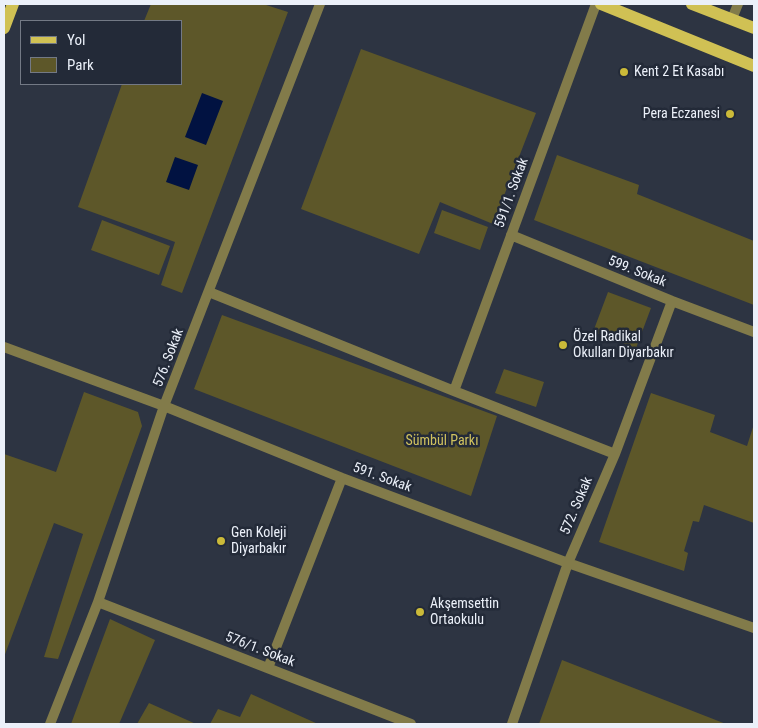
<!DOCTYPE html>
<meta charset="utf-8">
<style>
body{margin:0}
#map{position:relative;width:758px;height:728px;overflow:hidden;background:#2d3442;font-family:"Roboto Condensed",sans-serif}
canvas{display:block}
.frame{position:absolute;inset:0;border:5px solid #ebf0f9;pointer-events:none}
.legend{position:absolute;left:20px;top:20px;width:162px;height:65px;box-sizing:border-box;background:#232a38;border:1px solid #737985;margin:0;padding:6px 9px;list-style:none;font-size:15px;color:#ebf0f9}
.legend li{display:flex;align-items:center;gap:10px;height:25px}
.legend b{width:25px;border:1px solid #737985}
</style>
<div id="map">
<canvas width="758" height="728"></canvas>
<div class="frame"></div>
<ul class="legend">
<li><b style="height:6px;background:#d0c154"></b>Yol</li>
<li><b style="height:14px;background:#5d5729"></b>Park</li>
</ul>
</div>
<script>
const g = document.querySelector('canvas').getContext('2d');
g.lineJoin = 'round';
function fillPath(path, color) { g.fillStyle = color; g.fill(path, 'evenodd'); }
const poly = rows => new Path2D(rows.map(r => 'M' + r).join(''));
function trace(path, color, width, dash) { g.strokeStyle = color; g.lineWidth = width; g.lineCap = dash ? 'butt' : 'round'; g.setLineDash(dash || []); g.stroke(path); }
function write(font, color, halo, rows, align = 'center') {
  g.font = font + ' "Roboto Condensed",sans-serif'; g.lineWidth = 5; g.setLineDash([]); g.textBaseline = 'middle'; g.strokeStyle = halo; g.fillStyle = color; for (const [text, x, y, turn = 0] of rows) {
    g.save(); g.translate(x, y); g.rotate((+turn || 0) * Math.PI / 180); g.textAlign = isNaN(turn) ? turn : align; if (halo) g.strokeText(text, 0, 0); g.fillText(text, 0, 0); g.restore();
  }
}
const green = poly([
 [151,4,263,4,288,12,182,293,161,285,175,242,78,207,122,84,181,84,181,21,144,21],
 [361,49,536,113,493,224,440,202,419,254,301,209],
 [557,155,639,185,637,194,754,241,754,305,534,220],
 [442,210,488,227,480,250,434,233],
 [102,220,170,246,159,275,91,250],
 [608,292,651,308,636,348,593,332],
 [222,315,497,416,471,496,194,389],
 [504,369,544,382,536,407,495,393],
 [84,392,138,412,142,426,58,659,44,657,83,534,54,523,4,657,4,454,56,472],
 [651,393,715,415,710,432,747,446,754,424,754,523,704,505,699,522,693,521,684,551,688,553,684,571,599,542],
 [110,619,155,640,119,724,71,724],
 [562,660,726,724,539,724],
 [251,694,318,724,210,724,218,709,240,717],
 [149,703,196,724,137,724]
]);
const water = poly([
 [202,93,223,101,206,145,185,137],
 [175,157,198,165,189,190,166,182]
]);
const minor = poly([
 [732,19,738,4],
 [511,235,672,301,754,332],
 [209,292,454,391,615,454],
 [4,347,164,406,342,478,568,563,754,628],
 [454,391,596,4],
 [98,602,411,724],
 [268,668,342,478],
 [50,724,98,602,164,406,320,4],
 [512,724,568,563,615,454,672,301]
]);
const primary = poly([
 [601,4,754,66],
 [692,4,754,28],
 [4,28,13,4]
]);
const markers = [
 [624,72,5,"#cbba39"],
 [730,114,5,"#cbba39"],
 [563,345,5,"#cbba39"],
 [221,541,5,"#cbba39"],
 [420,612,5,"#cbba39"]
];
const poiNames = [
 ["Kent 2 Et Kasabı",634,72],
 ["Pera Eczanesi",720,114,"right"],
 ["Özel Radikal",573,337],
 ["Okulları Diyarbakır",573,353],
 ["Gen Koleji",231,533],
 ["Diyarbakır",231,549],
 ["Akşemsettin",430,604],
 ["Ortaokulu",430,620]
];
const streetNames = [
 ["591/1. Sokak",512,193,-70],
 ["599. Sokak",637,272,22],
 ["576. Sokak",169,358,-69],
 ["591. Sokak",382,478,20],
 ["572. Sokak",577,506,-67],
 ["576/1. Sokak",260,650,21]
];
const parkNames = [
 ["Sümbül Parkı",442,441]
];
fillPath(green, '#5d5729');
fillPath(water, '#011241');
trace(minor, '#827b4a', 10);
trace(primary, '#d0c154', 12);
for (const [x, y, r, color] of markers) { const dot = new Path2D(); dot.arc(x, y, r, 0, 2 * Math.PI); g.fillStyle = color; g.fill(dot); trace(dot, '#232a38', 2); }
write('14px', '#ebf0f9', '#232a38', poiNames, 'left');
write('14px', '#ebf0f9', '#232a38', streetNames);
write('14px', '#d1c35f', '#232a38', parkNames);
</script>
